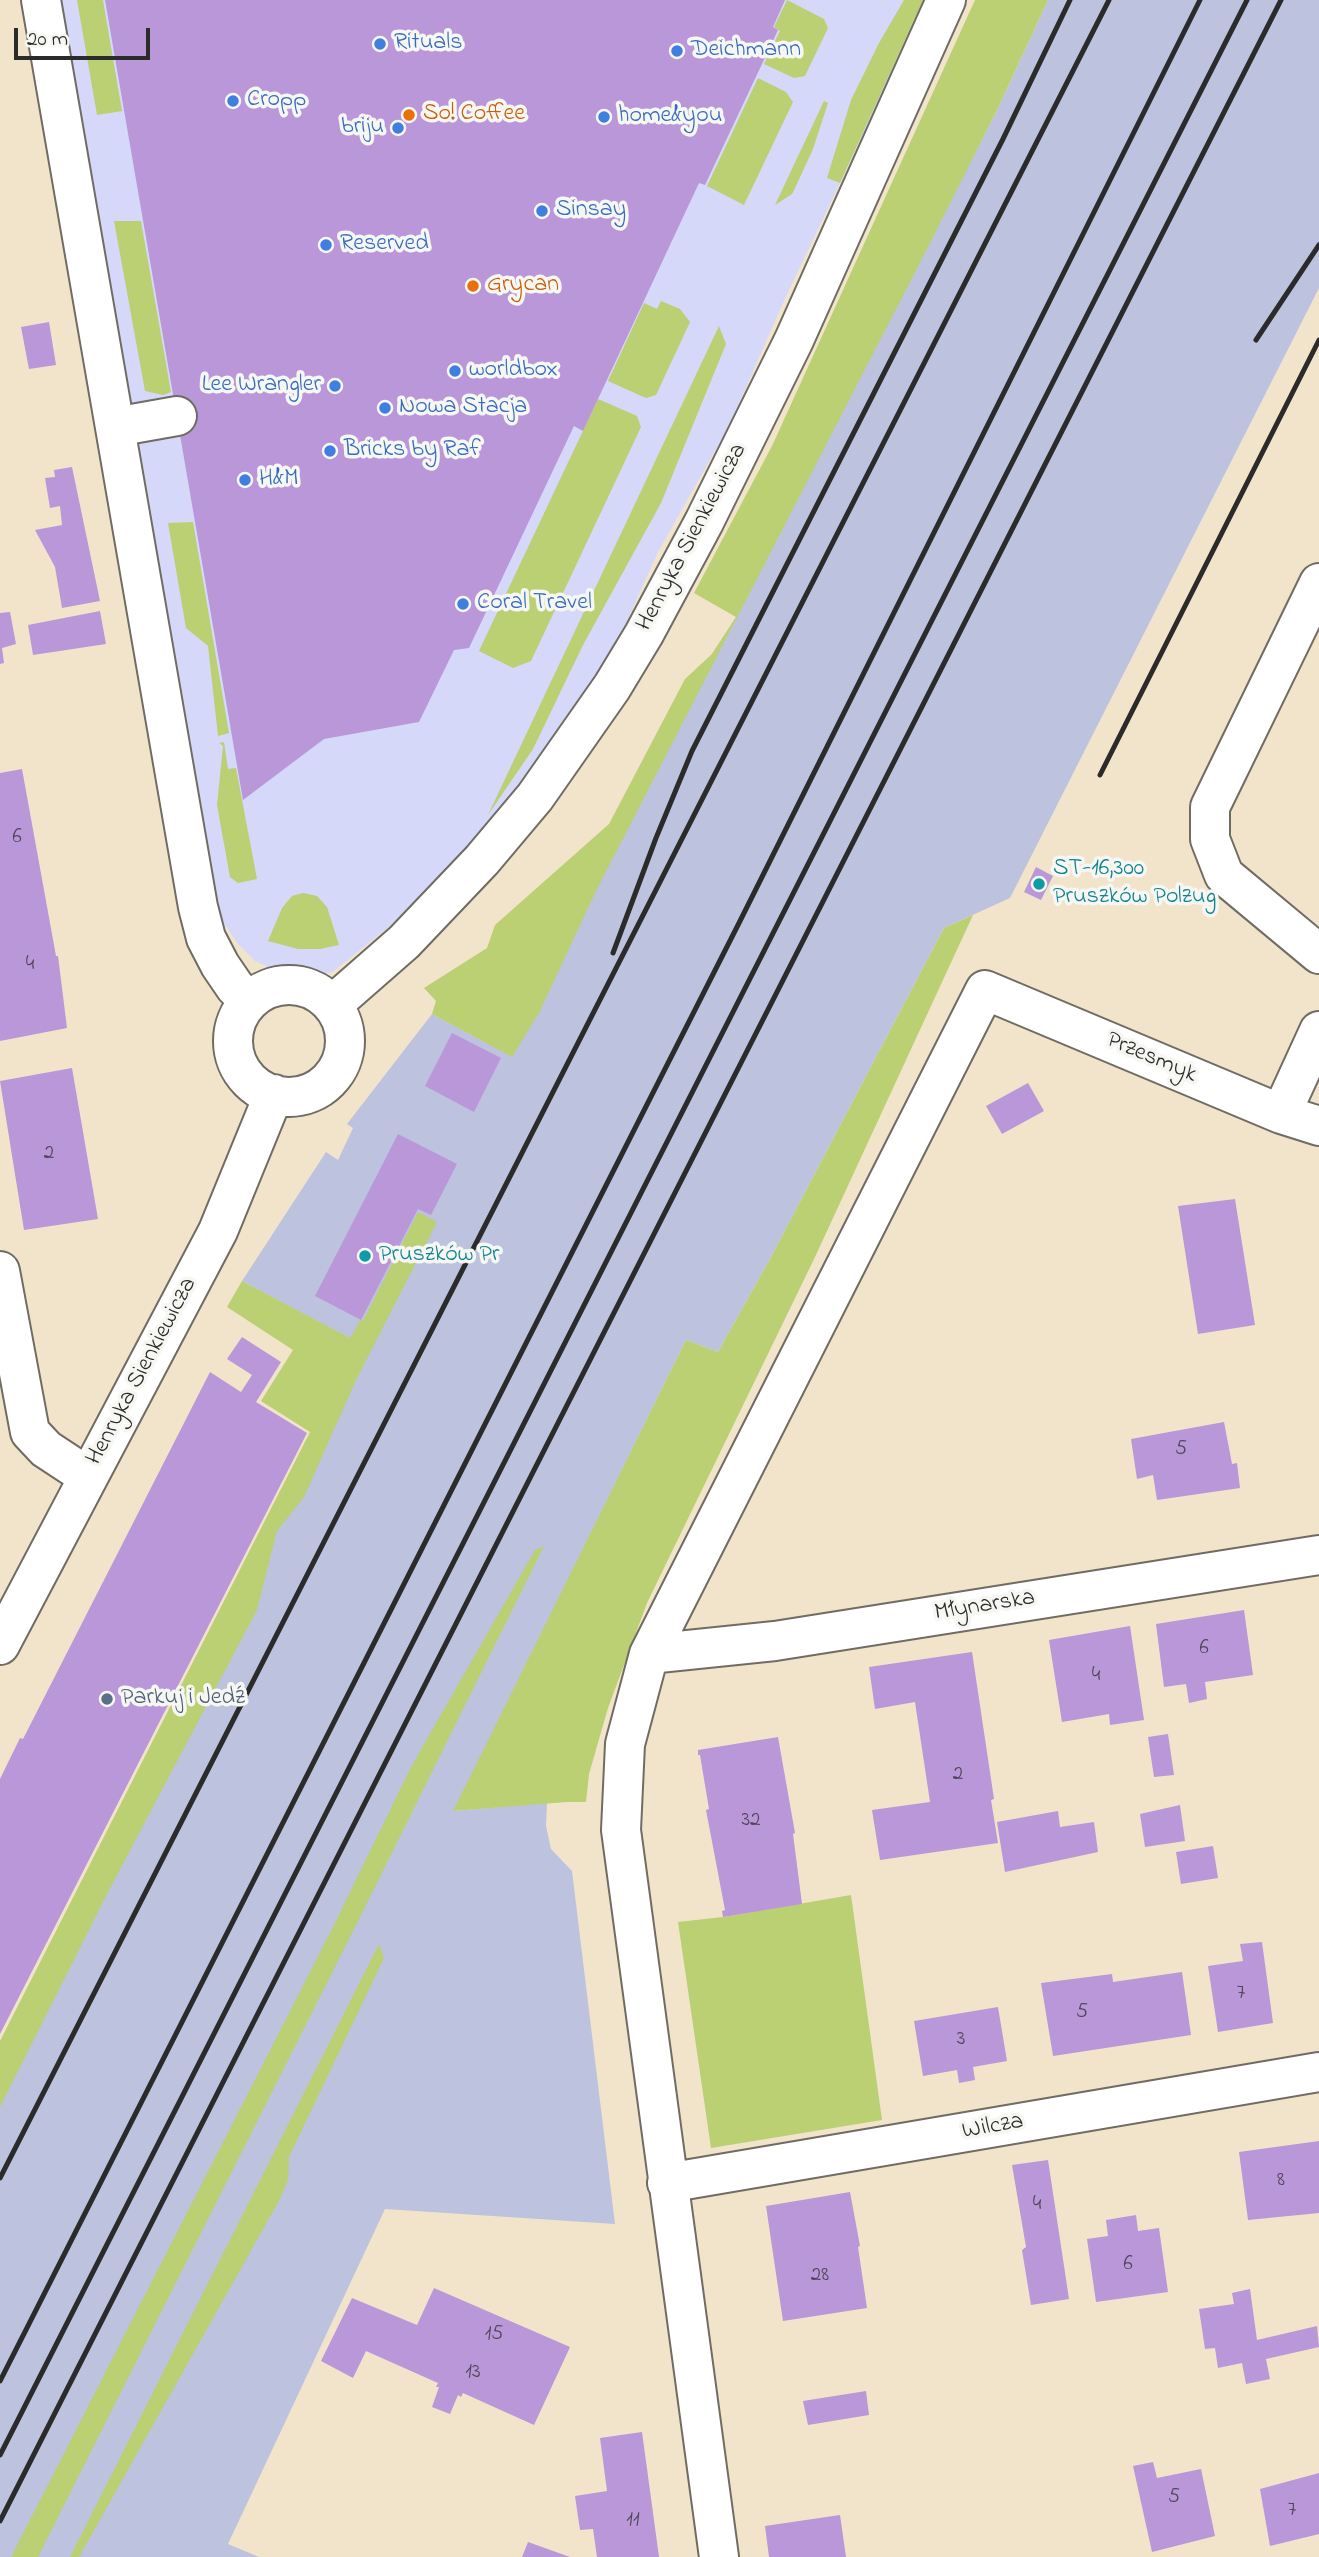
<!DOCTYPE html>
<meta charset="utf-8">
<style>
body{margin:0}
#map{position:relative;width:1319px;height:2557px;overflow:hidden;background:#f1e4cb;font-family:"Indie Flower",sans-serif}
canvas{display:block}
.scale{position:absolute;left:14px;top:28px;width:136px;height:32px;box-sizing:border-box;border:4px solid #2b2b2b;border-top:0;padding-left:9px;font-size:21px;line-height:24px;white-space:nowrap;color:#2b2b2b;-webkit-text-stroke:5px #f6f6f2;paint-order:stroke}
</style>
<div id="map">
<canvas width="1319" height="2557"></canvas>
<div class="scale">20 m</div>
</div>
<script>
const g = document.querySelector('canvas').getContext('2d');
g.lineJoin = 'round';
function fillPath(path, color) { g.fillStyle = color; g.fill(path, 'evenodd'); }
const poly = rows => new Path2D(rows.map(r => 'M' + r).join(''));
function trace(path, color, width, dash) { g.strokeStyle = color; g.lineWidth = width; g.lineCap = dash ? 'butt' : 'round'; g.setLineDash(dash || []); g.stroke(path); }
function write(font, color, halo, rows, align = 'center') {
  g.font = font + ' "Indie Flower",sans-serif'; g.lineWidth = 7; g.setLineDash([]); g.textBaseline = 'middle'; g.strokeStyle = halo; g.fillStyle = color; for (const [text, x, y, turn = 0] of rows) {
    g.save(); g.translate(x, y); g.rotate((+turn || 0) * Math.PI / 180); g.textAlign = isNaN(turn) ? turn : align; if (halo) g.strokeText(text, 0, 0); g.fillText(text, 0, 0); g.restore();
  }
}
const built = poly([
 [61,0,921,0,881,97,783,303,729,426,658,552,597,688,530,779,405,914,334,971,314,977,296,977,274,970,255,961,238,944,221,919,200,815]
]);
const industrial = poly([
 [1048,0,1319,0,1319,288,1010,898,944,928,770,1259,718,1352,686,1340,454,1811,547,1803,546,1826,551,1849,572,1871,615,2224,385,2209,228,2544,259,2557,0,2557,0,2056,319,1422,349,1338,242,1281,326,1152,338,1160,353,1128,347,1124,432,1014,494,1047,678,707,736,617,997,110]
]);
const green = poly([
 [77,0,103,0,122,111,97,115],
 [787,0,824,19,828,28,805,76,794,78,764,64,780,31,774,27],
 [904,0,923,0,840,183,827,178,851,100,879,43],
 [975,0,1048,0,997,110,926,251,595,893,540,1011,512,1057,432,1014,436,1001,424,988,487,948,495,925,609,824,685,679,712,654,736,617,694,593,772,446],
 [758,78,786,92,793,102,744,205,707,186],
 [824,101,828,103,813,149,795,188,792,194,775,205],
 [114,221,141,221,171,392,163,395,145,391],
 [661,301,680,309,690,322,656,395,646,398,608,381,644,303,657,309],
 [719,326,726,344,661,503,583,645,533,749,488,815],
 [598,399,637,416,641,427,531,661,513,668,479,651],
 [193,522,229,733,218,736,208,646,186,628,168,523],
 [224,742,228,769,236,768,257,879,238,883,230,877,217,805,223,746,219,743],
 [303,893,317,896,327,907,339,945,320,949,298,949,268,941,282,908,292,896],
 [973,915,815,1257,647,1603,608,1708,589,1774,586,1802,567,1802,453,1811,686,1340,718,1352,770,1259,944,928],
 [418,1212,437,1222,357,1378,304,1497,277,1531,257,1610,107,1894,0,2107,0,2041,310,1432,261,1401,293,1350,227,1307,242,1281,350,1338,360,1321,364,1319],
 [544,1546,356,1925,38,2557,11,2557,333,1927,411,1767,535,1550],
 [851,1895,882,2120,711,2148,678,1922,723,1917],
 [379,1944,384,1958,289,2157,288,2180,280,2199,79,2557,70,2557]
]);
const building = poly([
 [105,0,785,0,773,27,778,30,705,185,699,183,583,431,574,426,469,648,454,650,419,722,324,739,243,800],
 [49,322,56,365,29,369,21,327],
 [72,467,100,601,62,608,55,567,35,530,62,525,60,506,50,508,45,478,55,477,54,470],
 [100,611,106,644,33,655,28,625],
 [10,612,16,644,2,648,4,663,0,664,0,613],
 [22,769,56,956,58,956,67,1028,0,1041,0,773],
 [1036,867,1053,876,1041,900,1024,892],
 [452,1033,501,1058,474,1112,425,1086],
 [72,1068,98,1219,24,1230,0,1081],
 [1028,1083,1044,1111,1002,1134,986,1106],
 [398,1134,457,1164,431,1215,418,1209,361,1320,315,1296],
 [1235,1199,1255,1325,1198,1334,1178,1206],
 [242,1337,281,1362,256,1402,307,1433,0,2034,0,1779,20,1738,23,1739,210,1372,241,1392,252,1375,227,1359],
 [1224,1422,1232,1464,1237,1463,1240,1488,1157,1500,1153,1475,1137,1479,1131,1439],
 [1244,1610,1253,1675,1205,1682,1207,1699,1189,1703,1186,1684,1164,1687,1156,1624],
 [1130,1626,1144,1720,1110,1725,1109,1714,1062,1722,1049,1640],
 [972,1652,994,1799,991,1800,998,1843,880,1860,872,1810,930,1802,915,1702,875,1709,869,1667],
 [1168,1734,1174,1775,1154,1777,1148,1737],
 [778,1737,795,1833,793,1834,802,1904,723,1917,722,1911,725,1910,706,1810,709,1809,700,1755,698,1755,698,1750],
 [1180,1805,1185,1841,1145,1847,1140,1814],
 [1058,1811,1060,1827,1094,1822,1098,1852,1005,1872,997,1822],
 [1213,1846,1218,1878,1181,1884,1176,1852],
 [1262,1942,1273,2023,1218,2032,1208,1966,1243,1961,1240,1944],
 [1182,1972,1191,2035,1053,2056,1041,1983,1112,1974,1113,1982],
 [998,2007,1007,2061,973,2067,975,2080,959,2083,957,2070,923,2076,914,2021],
 [1319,2141,1319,2213,1248,2220,1239,2152],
 [1048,2160,1069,2299,1031,2305,1022,2250,1026,2247,1012,2165],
 [850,2192,860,2246,858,2247,867,2308,783,2321,766,2206],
 [1136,2215,1138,2231,1159,2228,1168,2292,1096,2302,1087,2239,1108,2236,1106,2220],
 [434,2288,570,2347,534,2425,463,2393,461,2397,458,2395,450,2414,432,2407,439,2387,436,2387,438,2383,366,2351,353,2378,321,2361,352,2298,417,2325],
 [1250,2289,1257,2340,1317,2326,1319,2347,1266,2359,1270,2379,1246,2384,1242,2363,1218,2368,1215,2348,1205,2349,1199,2309,1234,2304,1232,2293],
 [866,2391,869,2415,808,2425,803,2401],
 [642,2432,659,2557,597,2557,593,2529,580,2530,575,2496,607,2491,600,2438],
 [1153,2462,1157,2478,1201,2469,1215,2536,1152,2552,1133,2466],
 [1319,2473,1319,2534,1270,2546,1260,2489],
 [840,2515,846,2557,769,2557,765,2526],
 [528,2542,570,2557,522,2557]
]);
const minor = poly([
 [41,0,198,907,206,938,220,965,235,987,249,1001],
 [115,427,177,416],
 [1319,583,1210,807,1210,839,1224,875,1319,954],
 '233 1041a56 56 0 1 1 112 0a56 56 0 1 1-112 0Z',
 [332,1005,404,942,482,860,535,797,612,687,644,634,704,522,794,340,946,0],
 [1281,1114,1319,1031],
 [0,1271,30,1432,46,1449,87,1476],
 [0,1645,218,1231,274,1094],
 [649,1654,775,1641,1319,1555],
 [667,2183,1319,2072],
 [719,2557,621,1830,625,1744,649,1654,985,990,1281,1114,1319,1126]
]);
const rail = poly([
 [1256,340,1319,245],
 [1100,775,1319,340],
 [613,953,656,838,692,751,1003,139,1070,0],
 [0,2178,1109,0],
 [0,2381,738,925,1200,0],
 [0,2455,1247,0],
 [0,2521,1281,0]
]);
const markers = [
 [380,44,7,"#3f7fe0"],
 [677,51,7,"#3f7fe0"],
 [233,101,7,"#3f7fe0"],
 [409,115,7,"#e8710a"],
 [604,117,7,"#3f7fe0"],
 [398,128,7,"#3f7fe0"],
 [542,211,7,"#3f7fe0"],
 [326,245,7,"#3f7fe0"],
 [473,286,7,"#e8710a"],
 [455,371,7,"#3f7fe0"],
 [335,386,7,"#3f7fe0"],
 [385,408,7,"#3f7fe0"],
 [330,451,7,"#3f7fe0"],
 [245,480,7,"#3f7fe0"],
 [463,604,7,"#3f7fe0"],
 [1039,884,7,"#0f9aa8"],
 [365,1256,7,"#0f9aa8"],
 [107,1699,7,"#5c6f8a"]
];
const numberNames = [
 ["6",17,839],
 ["4",30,966],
 ["2",49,1155],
 ["5",1181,1451],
 ["6",1204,1650],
 ["4",1096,1677],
 ["2",958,1776],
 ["32",751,1822],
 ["7",1241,1995],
 ["5",1082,2014],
 ["3",961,2041],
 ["8",1281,2182],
 ["4",1037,2206],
 ["6",1128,2266],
 ["28",820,2277],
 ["15",494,2336],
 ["13",473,2374],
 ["5",1174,2499],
 ["7",1292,2512],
 ["11",633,2522]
];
const shopNames = [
 ["Rituals",394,44],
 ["Deichmann",691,51],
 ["Cropp",247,101],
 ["home&you",618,117],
 ["briju",384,128,"right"],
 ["Sinsay",556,211],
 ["Reserved",340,245],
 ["worldbox",469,371],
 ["Lee Wrangler",321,386,"right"],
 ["Nowa Stacja",399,408],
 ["Bricks by Raf",344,451],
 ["H&M",259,480],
 ["Coral Travel",477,604]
];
const foodNames = [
 ["So! Coffee",423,115],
 ["Grycan",487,286]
];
const streetNames = [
 ["Henryka Sienkiewicza",693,538,-62],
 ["Przesmyk",1151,1059,23],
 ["Henryka Sienkiewicza",143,1372,-62],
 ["Młynarska",985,1607,-9],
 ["Wilcza",993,2128,-10]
];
const cultureNames = [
 ["ST-16,300",1053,870],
 ["Pruszków Polzug",1053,898],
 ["Pruszków Pr",379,1256]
];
const serviceNames = [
 ["Parkuj i Jedź",121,1699]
];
fillPath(built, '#d5d8f9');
fillPath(industrial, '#bdc3de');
fillPath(green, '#bbcf73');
fillPath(building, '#b997d9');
trace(minor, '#706c63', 42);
trace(minor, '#fff', 38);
trace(rail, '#2b2b2b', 5);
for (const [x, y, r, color] of markers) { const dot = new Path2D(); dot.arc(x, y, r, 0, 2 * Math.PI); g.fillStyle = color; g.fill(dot); trace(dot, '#f6f6f2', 2.5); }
write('21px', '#4e4656', null, numberNames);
write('24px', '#366cbe', '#f6f6f2', shopNames, 'left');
write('24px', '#c56008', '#f6f6f2', foodNames, 'left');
write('24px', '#2b2b2b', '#f6f6f2', streetNames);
write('24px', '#0d838f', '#f6f6f2', cultureNames, 'left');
write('24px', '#4e5e75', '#f6f6f2', serviceNames, 'left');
</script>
